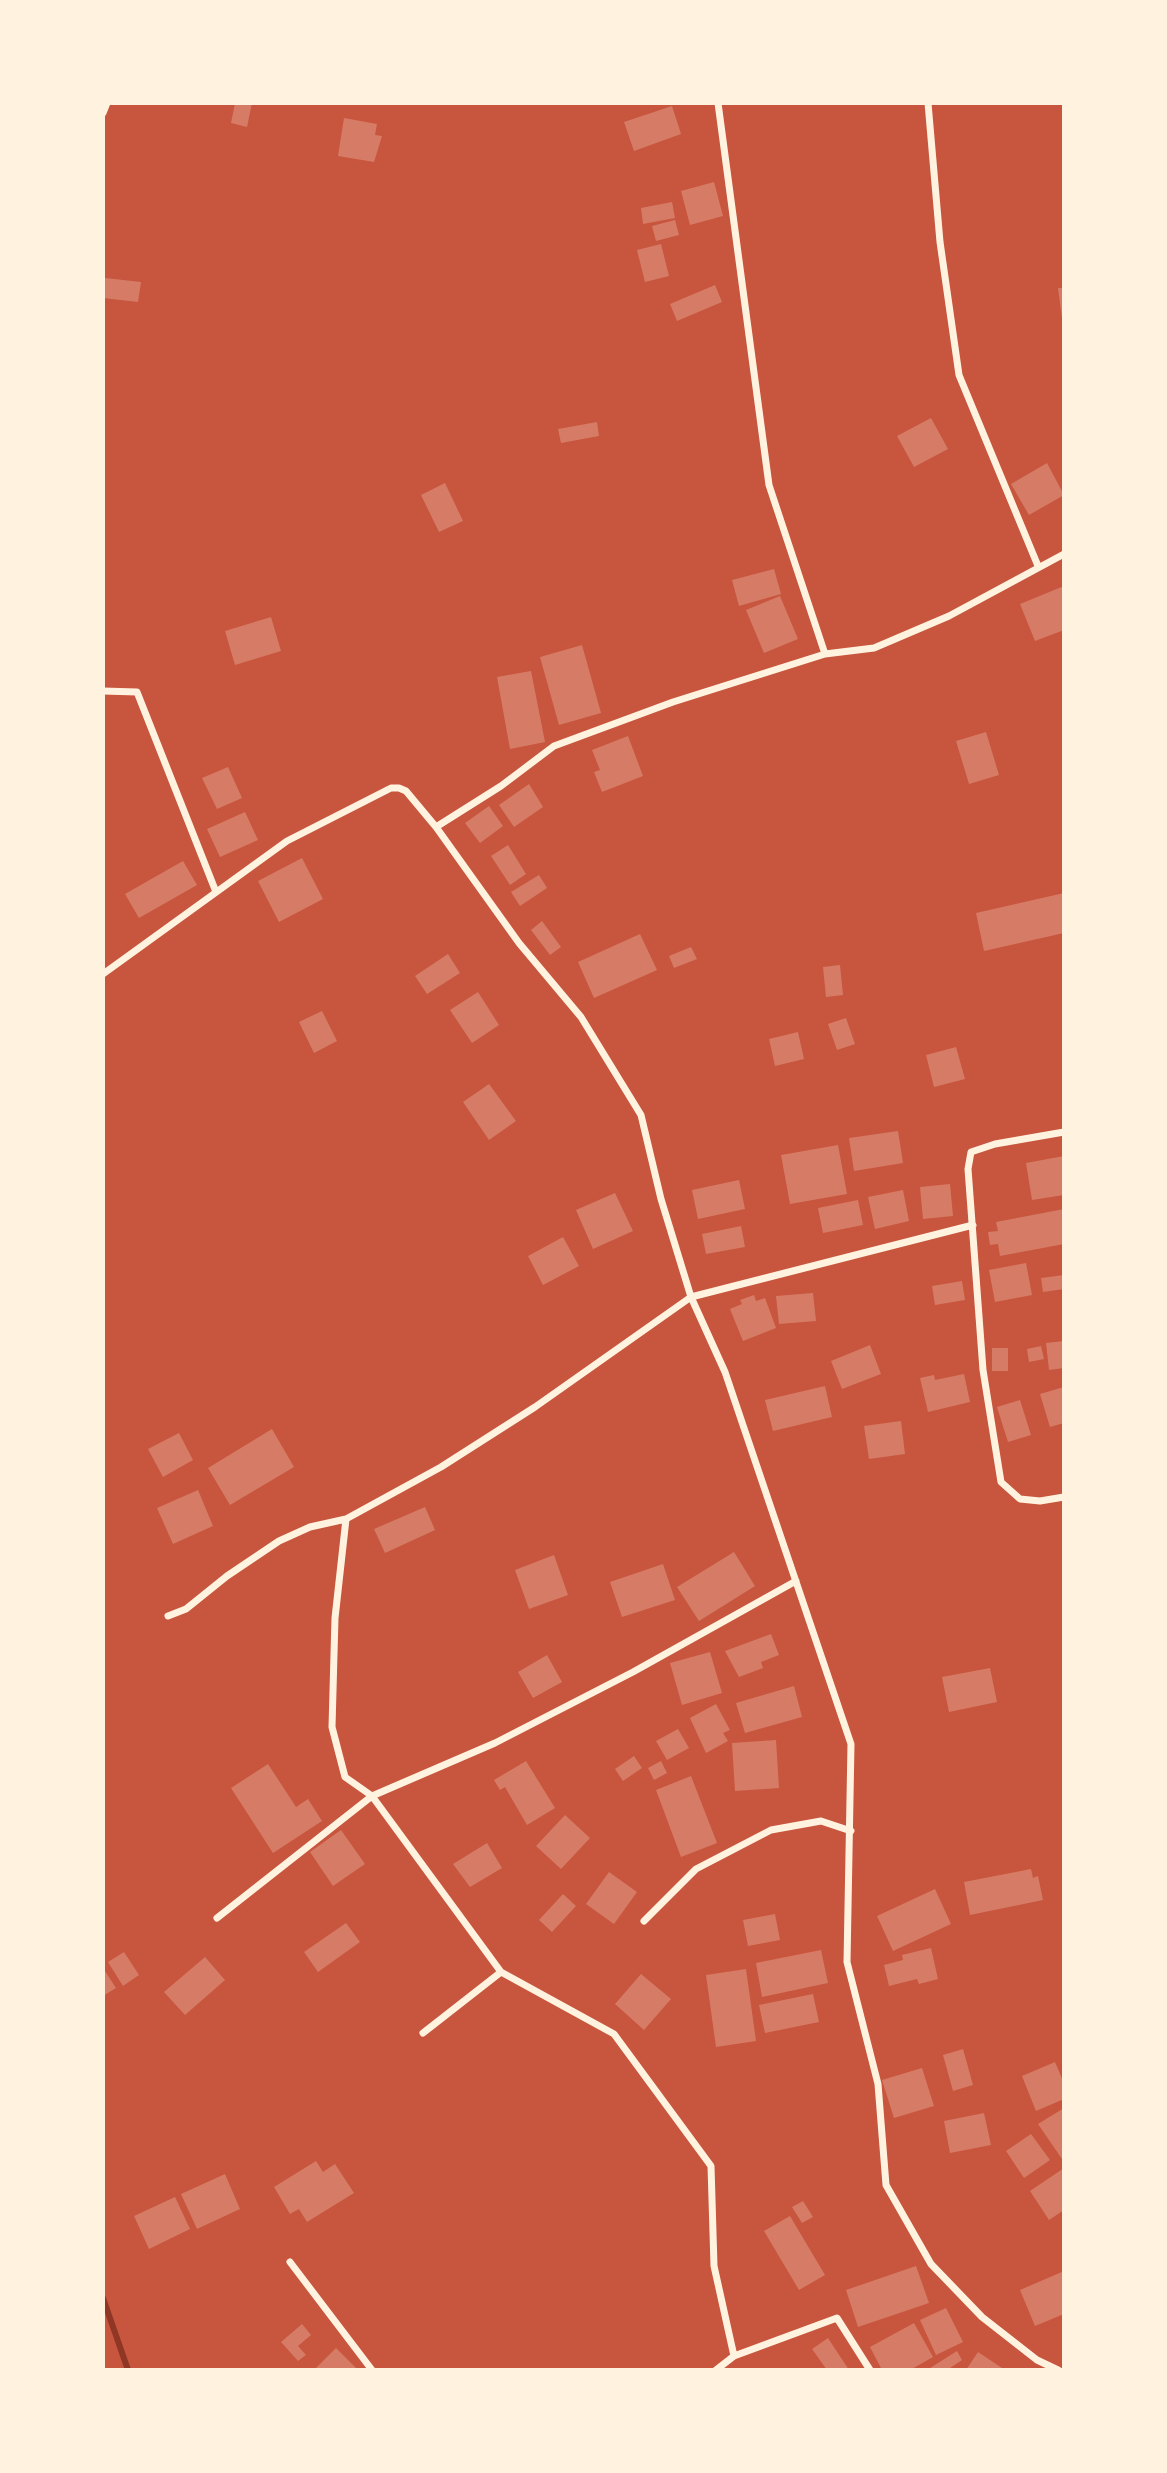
<!DOCTYPE html>
<style>
body{margin:0}
#map{position:relative;width:1167px;height:2473px;overflow:hidden;background:#c8553d;font-family:"Archivo Narrow",sans-serif}
canvas{display:block}
.frame{position:absolute;inset:0;border:105px solid #fff3e0;pointer-events:none}
</style>
<div id="map">
<canvas width="1167" height="2473"></canvas>
<div class="frame"></div>
</div>
<script>
const g = document.querySelector('canvas').getContext('2d');
g.lineJoin = 'round';
const poly = rows => new Path2D(rows.map(r => 'M' + r).join(''));
function trace(path, color, width, dash) { g.strokeStyle = color; g.lineWidth = width; g.lineCap = dash ? 'butt' : 'round'; g.setLineDash(dash || []); g.stroke(path); }
function fillPath(path, color) { g.fillStyle = color; g.fill(path, 'evenodd'); }
const stream = poly([
 [103,2298,128,2370]
]);
const building = poly([
 [235,103,252,103,247,127,231,123],
 [672,106,681,134,634,151,624,122],
 [344,118,377,124,375,135,382,136,374,162,338,156],
 [714,182,723,216,690,225,681,191],
 [672,202,675,218,643,224,641,208],
 [675,220,679,235,656,241,652,226],
 [661,244,669,276,645,282,637,250],
 [105,278,141,282,138,302,103,298],
 [715,285,722,302,677,321,670,304],
 [1058,288,1064,288,1064,318,1062,318],
 [931,418,948,449,914,467,897,436],
 [597,422,599,436,561,443,558,429],
 [1047,463,1064,495,1029,515,1011,484],
 [445,483,463,521,439,532,421,495],
 [774,569,781,594,739,606,732,580],
 [1064,586,1064,630,1035,641,1020,604],
 [780,596,798,639,764,653,746,610],
 [271,617,281,651,235,665,225,631],
 [582,645,601,713,559,725,540,657],
 [531,671,545,742,510,749,497,677],
 [986,732,999,775,969,784,956,741],
 [628,736,643,776,602,792,594,772,600,770,592,750],
 [228,767,242,798,217,809,202,778],
 [529,784,543,807,514,827,499,805],
 [489,806,503,826,480,843,465,823],
 [245,812,258,840,220,857,207,829],
 [508,845,526,874,510,885,491,856],
 [302,858,323,899,279,922,258,881],
 [183,861,197,885,139,918,125,894],
 [539,875,547,888,520,906,511,892],
 [1064,893,1064,933,984,951,976,913],
 [542,921,561,947,550,955,531,930],
 [640,934,657,970,594,998,578,962],
 [691,947,697,959,674,968,669,956],
 [448,954,460,973,427,994,415,976],
 [840,965,843,995,826,997,823,967],
 [478,992,499,1025,472,1043,450,1010],
 [322,1011,337,1041,314,1053,299,1022],
 [846,1018,855,1044,837,1050,828,1024],
 [798,1032,804,1059,775,1066,769,1039],
 [956,1047,965,1079,934,1087,926,1055],
 [489,1084,516,1121,489,1140,463,1102],
 [898,1131,903,1163,854,1171,849,1138],
 [838,1145,847,1194,790,1204,781,1155],
 [1064,1156,1064,1195,1032,1200,1026,1163],
 [739,1180,745,1209,698,1219,692,1190],
 [950,1184,953,1216,923,1219,920,1187],
 [903,1190,909,1221,875,1229,868,1197],
 [615,1193,633,1231,593,1249,576,1210],
 [858,1200,863,1225,823,1233,818,1208],
 [1064,1209,1064,1244,1000,1256,998,1244,990,1245,988,1232,998,1231,996,1222],
 [741,1226,745,1247,706,1254,702,1234],
 [563,1237,579,1266,543,1285,528,1256],
 [1026,1263,1032,1295,995,1302,989,1270],
 [1064,1275,1064,1289,1043,1292,1041,1278],
 [962,1281,965,1300,935,1305,932,1286],
 [813,1293,816,1321,779,1324,776,1296],
 [754,1295,756,1301,765,1298,776,1328,743,1341,730,1309,742,1304,740,1300],
 [1064,1341,1064,1368,1049,1370,1046,1343],
 [870,1345,881,1374,842,1389,831,1361],
 [1041,1346,1044,1359,1029,1362,1027,1349],
 [992,1348,1008,1348,1008,1371,992,1371],
 [964,1374,970,1402,928,1412,920,1378,934,1375,935,1380],
 [825,1386,832,1417,773,1431,765,1400],
 [1064,1387,1064,1423,1050,1427,1040,1394],
 [1020,1400,1031,1435,1008,1442,997,1407],
 [901,1421,905,1454,869,1459,864,1426],
 [272,1429,294,1467,230,1505,208,1468],
 [179,1433,193,1460,163,1477,148,1449],
 [198,1490,213,1526,173,1544,157,1508],
 [425,1507,435,1530,385,1553,374,1529],
 [734,1552,755,1586,699,1621,677,1587],
 [554,1555,568,1595,529,1609,515,1570],
 [663,1564,675,1600,622,1617,610,1582],
 [771,1634,779,1655,761,1662,763,1668,739,1677,725,1651],
 [710,1652,722,1693,682,1705,670,1663],
 [547,1655,562,1682,533,1698,518,1672],
 [990,1668,997,1702,949,1712,942,1677],
 [794,1686,802,1717,745,1733,736,1703],
 [716,1704,730,1730,723,1733,728,1741,706,1753,690,1718],
 [678,1729,689,1748,667,1760,656,1741],
 [776,1740,779,1788,735,1791,732,1743],
 [634,1756,642,1768,623,1781,615,1769],
 [526,1761,555,1808,527,1825,505,1787,500,1790,494,1780],
 [661,1761,667,1773,654,1780,648,1768],
 [268,1764,296,1807,308,1799,322,1821,273,1853,231,1788],
 [691,1776,717,1843,681,1857,656,1790],
 [565,1815,590,1838,561,1869,536,1846],
 [341,1830,365,1864,333,1886,310,1852],
 [487,1843,502,1868,470,1887,453,1864],
 [1031,1869,1033,1878,1038,1876,1043,1900,970,1915,964,1882],
 [609,1872,637,1892,614,1924,586,1904],
 [935,1889,951,1924,893,1951,877,1916],
 [563,1894,576,1906,552,1932,539,1920],
 [775,1914,780,1940,748,1946,743,1920],
 [346,1923,360,1942,318,1972,304,1952],
 [931,1948,938,1979,919,1984,917,1979,889,1986,884,1965,903,1960,902,1955],
 [821,1950,828,1983,762,1997,756,1963],
 [124,1952,139,1975,123,1986,108,1962],
 [205,1957,225,1980,185,2015,164,1992],
 [103,1968,116,1988,103,1996],
 [746,1969,756,2041,716,2047,706,1975],
 [641,1974,671,1999,644,2030,615,2004],
 [813,1994,819,2022,765,2033,759,2005],
 [963,2049,973,2085,953,2091,943,2055],
 [1055,2062,1064,2083,1064,2099,1036,2111,1022,2076],
 [922,2068,934,2106,894,2118,882,2080],
 [1064,2108,1064,2162,1038,2124],
 [984,2113,991,2145,950,2153,944,2121],
 [1031,2134,1050,2160,1024,2178,1006,2151],
 [316,2161,323,2172,335,2164,354,2193,307,2222,299,2209,290,2214,274,2187],
 [1064,2168,1064,2210,1049,2220,1030,2191],
 [225,2174,240,2209,197,2229,181,2194],
 [175,2197,190,2229,149,2249,134,2216],
 [803,2201,813,2217,802,2223,792,2207],
 [790,2216,825,2275,799,2290,764,2231],
 [916,2266,929,2303,858,2327,846,2290],
 [1064,2271,1064,2314,1035,2326,1020,2290],
 [946,2308,963,2342,936,2355,920,2320],
 [914,2323,933,2357,910,2370,882,2370,870,2347],
 [302,2324,311,2335,298,2346,306,2355,298,2361,281,2342],
 [828,2338,849,2370,827,2370,812,2349],
 [336,2348,358,2370,314,2370],
 [957,2351,962,2360,947,2370,927,2370],
 [978,2352,1005,2370,966,2370]
]);
const minor = poly([
 [718,103,769,485,825,654],
 [928,103,940,242,959,375,1038,566],
 [103,113,107,103],
 [103,691,137,692,216,892],
 [436,827,501,786,554,746,673,702,825,654,874,648,949,616,1064,554],
 [103,974,287,841,391,788,399,788,406,791,436,827,519,943,581,1017,641,1115,661,1199,691,1297,725,1372,851,1744,847,1962,878,2084,886,2185,931,2264,982,2317,1037,2360,1058,2370],
 [1064,1132,995,1144,971,1152,968,1169,983,1370,1001,1482,1020,1499,1040,1501,1064,1497],
 [346,1519,335,1618,332,1727,345,1777,372,1796,495,1743,633,1672,796,1581],
 [168,1616,186,1609,227,1576,279,1541,310,1527,346,1519,441,1467,535,1407,691,1297,973,1225],
 [217,1918,372,1796,501,1972,614,2034,711,2166,714,2266,734,2356],
 [644,1921,696,1869,771,1830,821,1821,851,1831],
 [423,2033,501,1972],
 [290,2262,372,2370],
 [716,2370,734,2356,837,2318,870,2370]
]);
trace(stream, '#8f3625', 6);
fillPath(building, '#d67c66');
trace(minor, '#fff3e0', 7);
</script>
